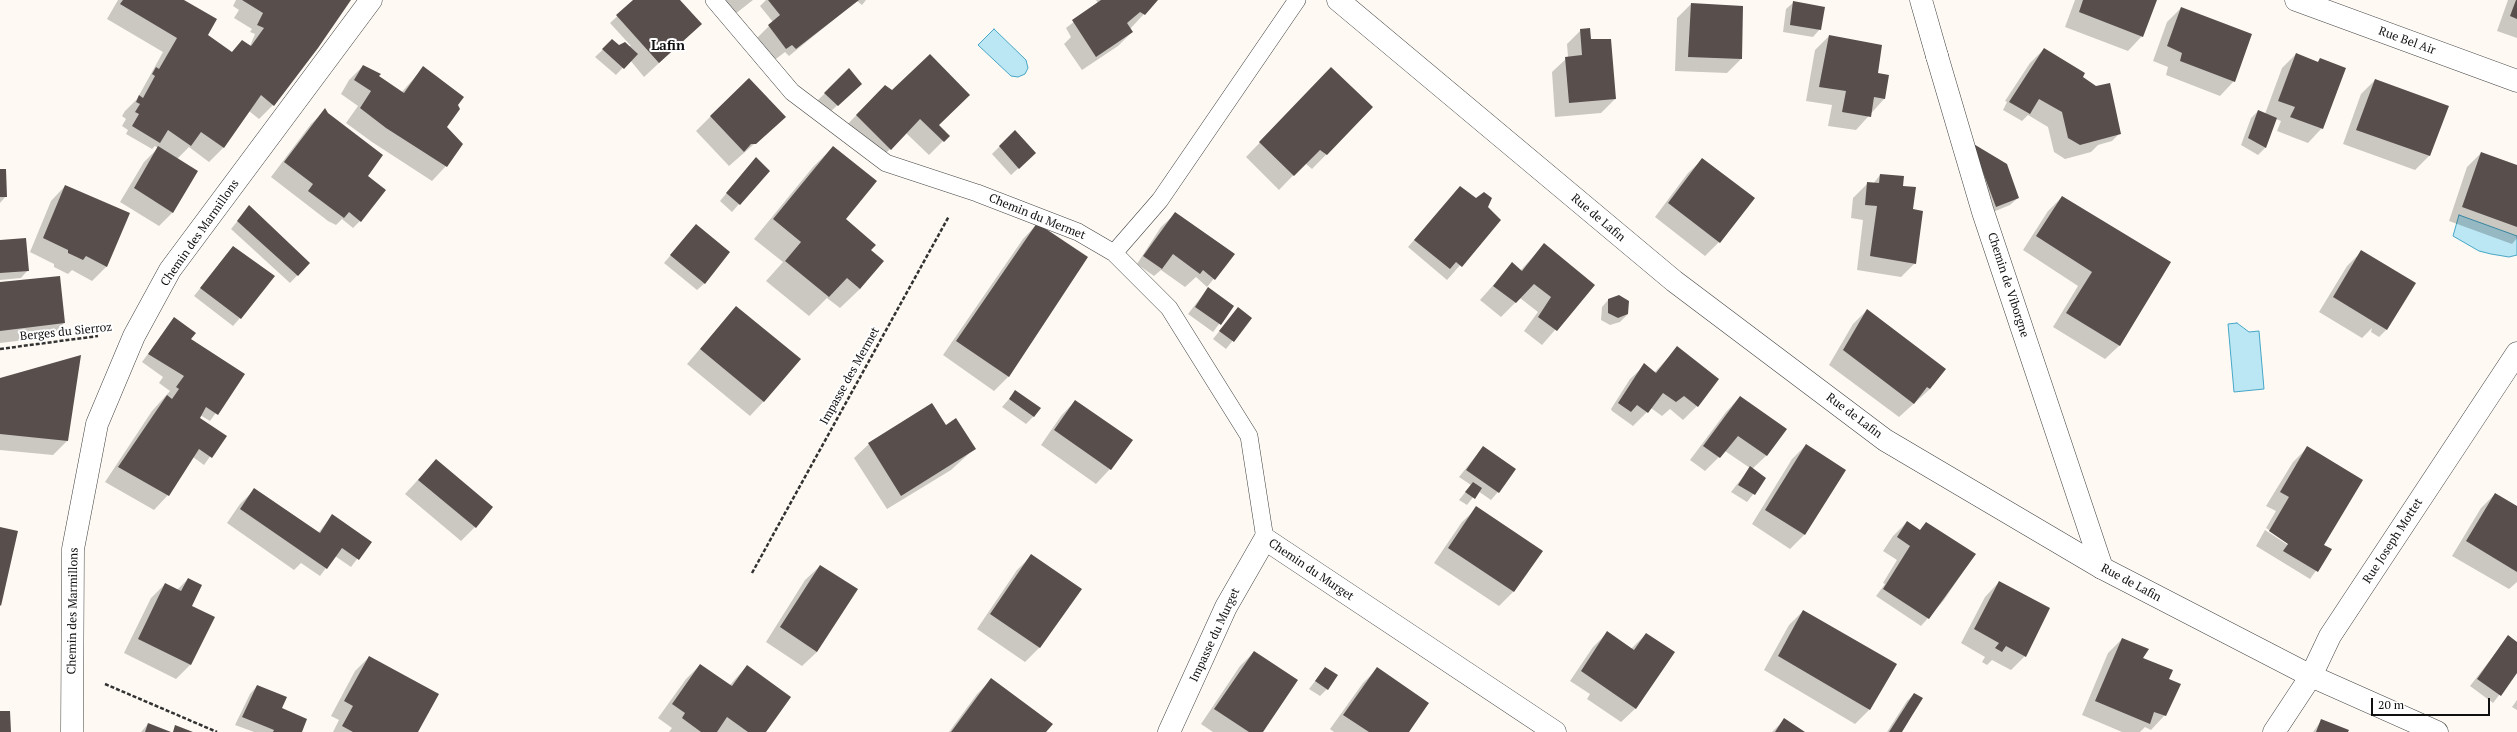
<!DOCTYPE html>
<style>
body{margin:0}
#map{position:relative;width:2517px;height:732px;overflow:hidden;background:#fefaf3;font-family:"PT Serif",serif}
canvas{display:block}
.scale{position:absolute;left:2371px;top:698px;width:119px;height:18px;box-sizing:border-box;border:2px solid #101010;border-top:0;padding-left:5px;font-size:12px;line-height:14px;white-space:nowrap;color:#101010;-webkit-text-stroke:3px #fff;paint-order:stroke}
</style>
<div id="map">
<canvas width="2517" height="732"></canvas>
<div class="scale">20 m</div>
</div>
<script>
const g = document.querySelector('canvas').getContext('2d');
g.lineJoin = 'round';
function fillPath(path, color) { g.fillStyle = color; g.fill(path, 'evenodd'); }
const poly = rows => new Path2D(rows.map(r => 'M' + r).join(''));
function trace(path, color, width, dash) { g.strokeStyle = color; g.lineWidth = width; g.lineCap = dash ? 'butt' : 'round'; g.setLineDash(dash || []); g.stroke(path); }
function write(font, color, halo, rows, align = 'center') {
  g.font = font + ' "PT Serif",serif'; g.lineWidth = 4; g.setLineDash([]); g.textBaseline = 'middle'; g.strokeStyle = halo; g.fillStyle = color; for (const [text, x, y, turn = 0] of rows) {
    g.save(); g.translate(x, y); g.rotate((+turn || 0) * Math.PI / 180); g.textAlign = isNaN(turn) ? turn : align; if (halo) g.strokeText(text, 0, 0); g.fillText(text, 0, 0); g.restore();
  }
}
const water = poly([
 [994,29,1026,60,1028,68,1025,74,1018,77,1011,76,978,45,994,29],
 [2459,215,2517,236,2517,255,2509,257,2491,254,2479,251,2453,236,2459,215],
 [2237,323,2249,332,2259,331,2264,389,2234,392,2228,324,2237,323]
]);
const shadow = poly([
 [118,0,182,0,207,36,231,53,242,41,250,46,255,34,250,32,252,29,234,18,239,10,233,6,236,0,350,0,273,105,259,119,249,111,223,148,209,162,189,147,177,159,173,212,159,226,120,202,144,162,158,148,155,146,152,149,126,134,128,130,122,126,126,119,122,116,125,111,137,99,163,52,107,19],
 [635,0,678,0,701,24,644,77,630,60,616,75,595,57,612,41,619,47,631,46,610,23],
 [716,0,753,0,730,18],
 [766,0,866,0,862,5,857,1,789,56,785,52,772,62,755,40,773,22,760,6],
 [1096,0,1157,0,1130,29,1132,32,1118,46,1082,70,1064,44,1071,37,1066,28,1098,3],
 [2075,0,2156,0,2142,36,2128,51,2065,27],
 [2508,0,2517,0,2517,38,2497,31],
 [1794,2,1820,29,1813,37,1783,32,1786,9],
 [1691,4,1741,59,1727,73,1675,71,1677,18],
 [2181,8,2234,81,2220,96,2166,75,2168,67,2153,61,2167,22],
 [1581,30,1590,40,1615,99,1601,113,1555,117,1552,72,1568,57,1567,44],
 [1829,36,1876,74,1885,98,1856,130,1828,126,1832,105,1806,101,1815,50],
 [2044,49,2081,78,2120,133,2112,141,2098,145,2091,152,2065,159,2054,152,2048,127,2028,115,2022,121,2003,110,2007,102,2005,101,2030,63],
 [2296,54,2318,62,2320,60,2322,128,2308,143,2277,131,2281,121,2276,119,2265,148,2258,155,2241,145,2251,118,2258,111,2265,114,2282,68],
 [363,66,401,93,424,67,456,105,446,127,446,166,432,181,372,142,346,123,358,106,341,94,349,80],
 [849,70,853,91,830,112,817,101],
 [748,79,785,117,729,166,696,131],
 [2375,80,2447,107,2429,156,2415,170,2343,144,2361,94],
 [1317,83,1372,108,1312,169,1305,163,1279,190,1246,157],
 [871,100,938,126,948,136,929,155,906,133,876,163,842,130],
 [325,110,361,182,360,221,353,228,342,219,336,225,328,221,271,177,311,124],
 [1015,131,1035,153,1011,175,992,154],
 [833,147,845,219,870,250,860,289,840,308,827,298,809,316,766,281,783,262,754,239,813,167],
 [1966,152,2018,198,2010,205,1988,214],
 [2481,153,2517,166,2517,238,2512,244,2449,221,2467,167],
 [1703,159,1753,198,1719,242,1705,256,1655,217,1688,173],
 [749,166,739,204,732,212,720,201],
 [0,170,6,196,0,203],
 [1880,175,1902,185,1911,209,1915,263,1901,277,1857,270,1863,220,1851,218,1853,198,1868,183,1873,184],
 [65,186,129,214,106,267,92,281,72,270,68,274,54,267,54,264,30,252,51,201],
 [1460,187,1500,220,1447,280,1408,247],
 [2062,197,2170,263,2120,345,2105,359,2053,327,2078,286,2023,250,2048,211],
 [249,207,309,263,290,283,231,229],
 [1176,213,1234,254,1207,287,1196,277,1185,287,1161,270,1154,276,1137,264,1161,227],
 [1037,224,1086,257,1008,377,994,391,943,355,1023,239],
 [696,225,705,283,697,290,664,263],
 [0,241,28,270,21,278,0,280],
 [1544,245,1594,285,1542,345,1524,331,1538,312,1520,298,1501,317,1480,300,1512,264,1520,271],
 [233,247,240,318,233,326,194,296],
 [2361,252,2386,330,2379,337,2371,332,2372,328,2362,338,2319,312,2347,266],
 [0,283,64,323,50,337,0,343],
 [1208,288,1233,306,1213,332,1188,314],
 [1609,299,1628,314,1620,322,1610,325,1601,320,1602,307],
 [736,307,764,401,750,416,687,364],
 [1238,308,1251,318,1226,349,1213,339],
 [1867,310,1930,389,1899,417,1829,365,1853,324],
 [174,319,190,340,244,374,210,421,200,415,198,418,225,436,204,465,193,457,168,495,154,510,105,482,152,411,170,391,159,383,163,377,142,362],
 [1677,348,1697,406,1683,420,1670,409,1662,416,1651,408,1633,426,1612,411,1611,409,1630,379,1645,365,1654,373],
 [0,378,67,441,53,455,0,450],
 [1016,391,1034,416,1026,424,1002,407],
 [1740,397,1785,430,1766,456,1752,469,1765,479,1747,502,1731,492,1750,468,1725,451,1705,471,1690,460,1726,412],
 [1075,401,1110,469,1096,484,1041,445,1061,416],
 [932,405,946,426,974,449,951,470,887,509,854,458,869,444],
 [1806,445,1845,470,1804,535,1790,549,1752,524,1792,459],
 [1483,447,1498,492,1491,500,1478,491,1467,505,1459,500,1471,485,1459,477],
 [2308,447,2323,545,2331,550,2310,579,2256,546,2265,530,2288,545,2290,544,2266,528,2276,511,2266,506,2293,462],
 [436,460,475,527,461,541,405,494],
 [255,489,318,533,332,516,370,542,351,567,335,556,320,576,301,563,294,570,227,523,240,504],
 [2495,494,2517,507,2517,582,2509,589,2452,556,2481,508],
 [1477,508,1542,551,1513,592,1499,606,1434,563,1462,522],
 [1907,522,1919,531,1975,554,1944,600,1921,626,1876,596,1885,584,1883,583,1897,560,1883,551,1893,536],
 [1031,556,1081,589,1039,648,1025,662,977,629,1017,570],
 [820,566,817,652,802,666,766,642,805,580],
 [188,579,191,606,214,617,190,665,176,679,124,653,151,598,165,584,177,590],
 [1999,582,2025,656,2011,670,1992,660,1987,665,1982,662,1985,657,1961,643,1985,597],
 [1803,611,1869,710,1855,724,1764,670,1789,625],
 [1607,633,1631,649,1646,634,1636,708,1621,722,1587,699,1590,694,1570,681,1593,647],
 [2508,637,2517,643,2517,672,2493,703,2470,686],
 [2122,639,2167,680,2165,715,2151,730,2145,727,2140,732,2122,732,2082,715,2108,653],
 [1254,652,1262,732,1213,732,1201,724,1240,666],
 [369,657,417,732,333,732,339,720,331,716,355,671],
 [700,665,729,686,747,666,765,732,669,732,672,728,658,718,686,679],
 [1325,668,1327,689,1320,696,1309,689],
 [1377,669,1408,732,1334,732,1330,729,1363,683],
 [991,680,1045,732,949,732,977,694],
 [257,686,281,709,301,732,254,732,235,725,250,694],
 [1914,694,1901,732,1887,732,1907,701],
 [2517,700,2517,710,2512,707],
 [1785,719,1803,732,1772,732],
 [2321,721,2347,732,2313,732],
 [148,724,168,732,141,732]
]);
const building = poly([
 [123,0,184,0,217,19,208,35,232,52,242,40,251,46,264,28,257,25,263,13,242,0,351,0,318,48,274,106,261,95,224,148,201,132,191,146,168,130,160,143,132,126,139,114,135,112,140,104,136,102,139,95,143,98,155,76,152,74,156,67,159,69,177,38,120,4],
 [633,0,680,0,702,24,659,63,616,15],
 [768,0,859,0,796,49,792,45,786,49,768,25,780,15],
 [1101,0,1158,0,1145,15,1140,12,1127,23,1133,32,1096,57,1072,20],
 [2083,0,2157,0,2143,37,2079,12],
 [2516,0,2517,0,2517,19,2510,16],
 [1793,1,1825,7,1821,30,1790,25],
 [1691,3,1743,6,1742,59,1688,57],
 [2181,7,2252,34,2235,82,2180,61,2182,53,2167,46],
 [1590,28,1591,39,1611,39,1616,99,1569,103,1565,57,1582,55,1580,29],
 [1829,35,1882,45,1878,73,1889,75,1885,99,1874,97,1871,117,1842,112,1846,91,1819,87],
 [612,39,619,45,625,42,638,54,624,69,602,49],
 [2044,48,2085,73,2083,77,2096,86,2110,83,2121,134,2080,145,2068,138,2062,112,2039,99,2030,114,2009,102],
 [2296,53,2318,62,2320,58,2346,68,2323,129,2290,117,2295,107,2278,101],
 [930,54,970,95,939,125,950,136,944,142,920,119,891,150,856,115,885,85,892,90],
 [363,65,381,74,379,76,404,93,423,66,464,97,458,105,460,109,447,127,463,144,447,167,386,128,360,108,371,91,354,80],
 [1331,67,1373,107,1327,155,1320,150,1294,176,1259,142],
 [849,68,862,84,838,106,824,93],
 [749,78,786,117,756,144,751,144,744,152,710,116],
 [2375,79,2449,106,2430,156,2356,130],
 [325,108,328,113,383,155,368,176,386,190,361,222,349,212,344,218,308,191,313,184,284,162],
 [2258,110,2277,118,2266,148,2248,138],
 [1015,130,1036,153,1019,169,999,146],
 [1972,143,2007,164,2019,198,1996,207],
 [158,146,198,171,173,213,134,188],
 [833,146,877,181,846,219,876,245,871,250,884,261,860,289,847,278,829,297,785,261,801,242,773,219],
 [2481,152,2517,165,2517,227,2462,207],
 [756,157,770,171,740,205,726,193],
 [1702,158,1755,198,1720,243,1668,203],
 [0,169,6,169,7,197,0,197],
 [1880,174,1904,176,1903,186,1916,187,1913,209,1923,211,1916,264,1870,256,1877,206,1865,205,1867,182,1879,183],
 [65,185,130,213,107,267,86,256,83,260,68,253,68,250,43,238],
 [1460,186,1476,198,1484,192,1492,198,1488,207,1501,220,1462,267,1456,262,1450,269,1414,240],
 [2062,196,2171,262,2120,346,2066,313,2092,272,2036,236],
 [249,205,310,263,298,276,237,221],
 [1175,212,1235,254,1215,280,1203,270,1200,274,1173,254,1162,269,1143,256],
 [1037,223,1088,257,1009,377,956,341],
 [696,224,730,252,705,284,670,255],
 [26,238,29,271,0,273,0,240],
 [1544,243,1595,285,1557,331,1538,317,1551,297,1534,284,1516,303,1493,286,1512,262,1522,271],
 [233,246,275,276,241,319,200,288],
 [2361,250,2416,283,2387,330,2333,297],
 [60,276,65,323,0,331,0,282],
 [1208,287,1234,306,1221,325,1195,307],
 [1619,295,1629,301,1628,314,1618,318,1608,313,1608,299],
 [736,306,801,359,764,402,700,349],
 [1238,307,1252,318,1234,342,1219,331],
 [1867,309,1946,369,1930,389,1927,387,1914,404,1843,350],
 [174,317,196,333,191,339,245,374,218,415,206,407,200,418,227,436,212,458,199,449,169,496,118,467,167,395,172,399,179,389,176,387,184,376,148,354],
 [1677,346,1719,379,1698,407,1684,396,1676,402,1663,393,1648,413,1637,405,1631,412,1618,403,1644,363,1656,373],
 [81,355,68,441,0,434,0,378],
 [1015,390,1041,408,1034,417,1009,399],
 [1740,396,1787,429,1767,456,1738,436,1720,458,1703,446],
 [1075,400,1133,440,1111,470,1054,430],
 [932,403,946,425,956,418,976,449,901,496,868,443],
 [1806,444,1846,470,1805,535,1765,510],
 [1483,446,1516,469,1499,493,1466,470],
 [2307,446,2363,480,2324,545,2332,549,2318,572,2283,551,2288,544,2269,531,2289,497,2280,492],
 [436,459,493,507,476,528,418,480],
 [1750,466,1766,478,1755,495,1738,485],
 [1473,482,1482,488,1475,499,1465,492],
 [254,488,320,533,332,514,372,542,359,560,342,548,327,569,240,509],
 [2495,493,2517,506,2517,572,2466,541],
 [1476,506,1543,551,1514,592,1448,548],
 [1907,521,1920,530,1926,522,1976,554,1929,619,1883,589,1910,546,1897,537],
 [0,527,18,531,1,606,0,605],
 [1031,554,1082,589,1040,648,990,614],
 [820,565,858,589,817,652,780,627],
 [188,578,202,585,192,606,215,617,191,665,138,639,165,583,181,591],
 [1999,581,2050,608,2026,657,2006,646,2002,652,1995,648,1999,643,1974,629],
 [1803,610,1897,664,1870,710,1778,656],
 [1607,631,1634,650,1646,633,1675,652,1636,709,1581,671],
 [2508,635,2517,642,2517,673,2501,696,2477,679],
 [2122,638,2149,649,2143,658,2173,670,2169,679,2181,684,2166,716,2154,712,2150,724,2095,701],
 [1254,651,1298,680,1263,732,1249,732,1214,709],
 [369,656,439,694,418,732,353,732,342,726,353,706,344,701],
 [700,664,732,686,747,665,791,697,766,732,748,732,727,717,717,732,701,732,682,718,685,713,672,704],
 [1325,667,1338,675,1328,690,1315,681],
 [1377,667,1429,703,1409,732,1369,732,1343,715],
 [991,678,1053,724,1046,732,951,732],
 [257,685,287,697,282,708,307,719,302,732,273,732,274,730,242,717],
 [1914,693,1923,698,1913,714,1902,732,1889,732],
 [0,711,10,711,11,732,0,732],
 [1784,718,1805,732,1775,732],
 [2321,719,2349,730,2348,732,2316,732],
 [148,723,171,732,145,732],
 [175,725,193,732,173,732]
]);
const path = poly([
 [0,349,98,336],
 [752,573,949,216],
 [105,684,217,732]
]);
const service = poly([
 [714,0,792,92,886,163,977,193,1078,232,1114,253,1160,200,1297,0],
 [1114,253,1169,308,1249,436,1265,539]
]);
const pedestrian = poly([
 [1937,56,1983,212,2102,568]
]);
const minor = poly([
 [1338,0,1674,281,1885,440,2102,568,2311,676,2437,732],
 [1921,0,1937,56],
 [2296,0,2517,81],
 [72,732,73,549,97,424,134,336,170,270,371,0],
 [1169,732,1226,607,1265,539,1555,732]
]);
const tertiary = poly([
 [2274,732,2311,676,2330,636,2517,353]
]);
const streetNames = [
 ["Rue Bel Air",2407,41,20],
 ["Chemin du Mermet",1037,217,22],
 ["Rue de Lafin",1598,218,40],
 ["Chemin des Marmillons",200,233,-55],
 ["Chemin de Viborgne",2008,285,72],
 ["Berges du Sierroz",66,332,-6],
 ["Impasse des Mermet",850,376,-61],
 ["Rue de Lafin",1854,416,37],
 ["Rue Joseph Mottet",2393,541,-57],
 ["Chemin du Murget",1311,570,34],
 ["Rue de Lafin",2131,583,28],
 ["Chemin des Marmillons",73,611,-89],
 ["Impasse du Murget",1215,635,-65]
];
const quarterNames = [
 ["Lafin",668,46]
];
fillPath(water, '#bbe6f3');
trace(water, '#46a6c6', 1);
fillPath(shadow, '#0003');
fillPath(building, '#584f4d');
trace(service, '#434343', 18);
trace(pedestrian, '#434343', 23);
trace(minor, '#434343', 23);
trace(tertiary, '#434343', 23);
trace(path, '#323232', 2.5, [4, 2]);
trace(service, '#fff', 17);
trace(pedestrian, '#fff', 22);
trace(minor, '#fff', 22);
trace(tertiary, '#fff', 22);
write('12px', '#101010', '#fff', streetNames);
write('bold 14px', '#101010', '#fff', quarterNames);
</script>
